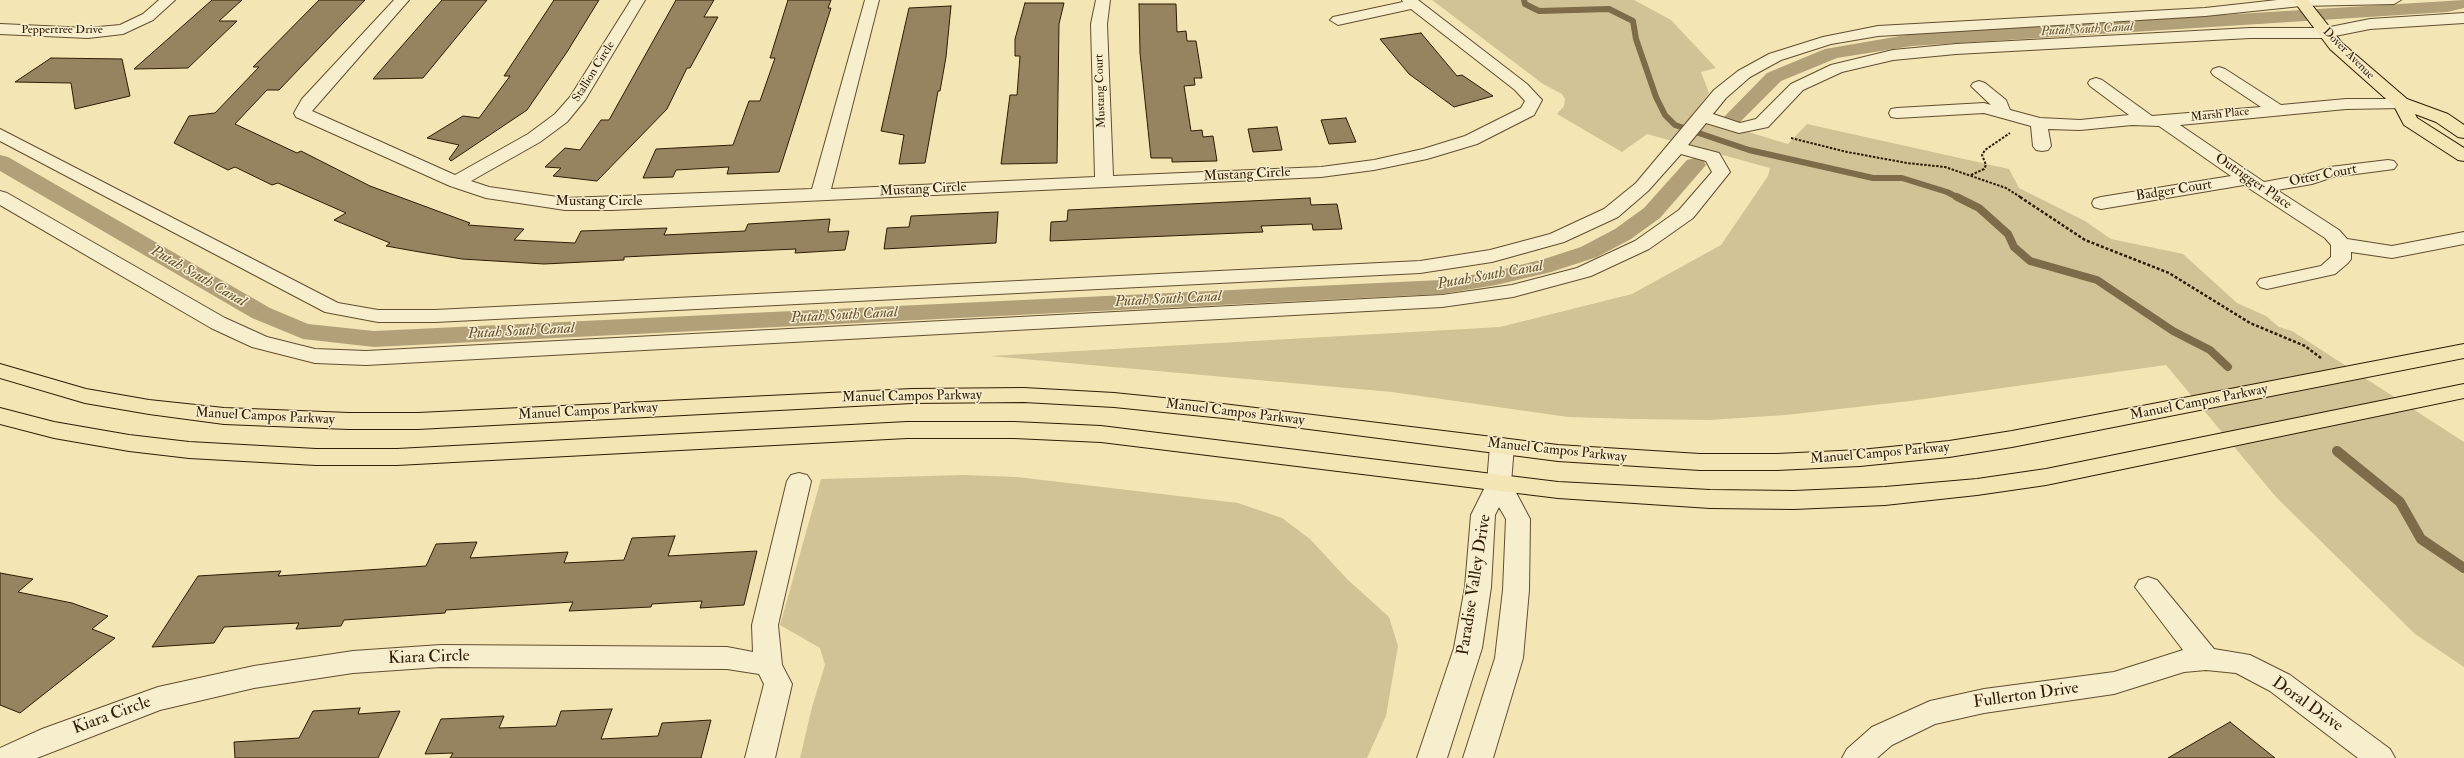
<!DOCTYPE html>
<style>
body{margin:0}
canvas{display:block;background:#f3e5b4}
</style>
<canvas width="2464" height="758"></canvas>
<script>
const g = document.querySelector('canvas').getContext('2d');
g.lineJoin = 'round';
function fillPath(path, color) { g.fillStyle = color; g.fill(path, 'evenodd'); }
const poly = rows => new Path2D(rows.map(r => 'M' + r).join(''));
function trace(path, color, width, dash) { g.strokeStyle = color; g.lineWidth = width; g.lineCap = dash ? 'butt' : 'round'; g.setLineDash(dash || []); g.stroke(path); }
function write(font, color, halo, rows, align = 'center') {
  g.font = font + ' "IM FELL Double Pica",serif'; g.lineWidth = 3; g.setLineDash([]); g.textBaseline = 'middle'; g.strokeStyle = halo; g.fillStyle = color; for (const [text, x, y, turn = 0] of rows) {
    g.save(); g.translate(x, y); g.rotate((+turn || 0) * Math.PI / 180); g.textAlign = isNaN(turn) ? turn : align; if (halo) g.strokeText(text, 0, 0); g.fillText(text, 0, 0); g.restore();
  }
}
const green = poly([
 [1432,0,1634,0,1671,20,1716,68,1701,72,1709,93,1692,115,1788,144,1807,124,2009,169,2019,188,2085,221,2111,239,2183,254,2237,303,2266,316,2279,327,2292,331,2464,442,2464,667,2415,634,2276,497,2166,365,1910,401,1786,415,1709,420,1633,419,1568,417,1392,392,990,356,1500,327,1632,294,1721,245,1768,176,1770,168,1647,134,1622,152,1557,114,1564,106,1565,99,1562,94,1543,84],
 [964,475,1017,477,1238,503,1282,518,1310,539,1347,579,1389,617,1398,646,1386,716,1367,758,800,758,812,707,825,665,820,648,780,625,821,479]
]);
const streamFar2 = poly([
 [1524,0,1525,4,1539,11,1609,9,1633,21,1636,39,1656,97,1665,115,1675,125,1749,150,1873,178,1902,178,1947,192,1959,198]
]);
const streamFar1 = poly([
 [1957,197,1979,208,2008,234,2014,247,2030,261,2097,280,2173,331,2210,350,2228,367]
]);
const stream = poly([
 [2337,451,2400,502,2421,539,2464,568]
]);
const canal = poly([
 [2464,0,2464,8,2447,12,1912,46,1837,58,1781,81,1740,122,1733,124,1726,122,1723,118,1767,73,1825,49,1912,34,2464,0],
 [0,155,8,157,270,308,308,324,374,331,1441,280,1496,271,1544,259,1581,247,1615,229,1644,208,1687,160,1695,158,1703,160,1706,165,1660,218,1631,239,1597,257,1551,272,1496,285,1441,294,374,347,303,339,252,318,0,171,0,155]
]);
const building = poly([
 [212,0,242,0,219,21,237,21,188,68,134,69,212,0],
 [319,0,365,0,279,90,267,90,235,124,297,153,301,151,370,186,470,223,468,225,524,229,514,240,575,243,581,231,667,228,664,235,745,231,748,224,830,219,828,232,849,231,845,250,795,253,796,249,684,254,624,257,624,260,544,264,462,259,414,251,386,246,390,243,334,220,346,213,278,183,272,185,235,167,228,170,174,143,189,116,215,113,259,67,253,67,319,0],
 [442,0,487,0,423,78,373,79,442,0],
 [554,0,599,0,567,52,527,110,451,161,449,159,459,145,427,138,463,116,479,118,510,76,504,76,554,0],
 [676,0,714,0,704,17,718,17,690,68,687,68,667,109,597,181,553,176,561,168,545,167,565,148,580,150,601,120,609,120,676,0],
 [788,0,831,0,828,8,831,8,779,172,727,174,729,167,676,170,673,177,643,178,656,149,733,145,749,101,760,101,775,58,770,58,788,0],
 [1025,3,1064,3,1059,24,1057,163,1001,164,1010,95,1017,95,1020,56,1015,56,1015,39,1025,3],
 [1139,4,1176,4,1177,32,1186,31,1187,41,1196,41,1202,78,1194,78,1195,85,1184,86,1191,131,1202,130,1203,137,1213,136,1217,161,1172,162,1172,158,1151,158,1140,53,1139,4],
 [951,6,946,57,940,91,938,91,925,163,899,164,904,135,881,131,909,8,951,6],
 [1421,33,1457,76,1462,75,1493,96,1454,107,1409,74,1380,39,1421,33],
 [51,58,122,59,130,96,75,109,71,83,15,82,51,58],
 [1346,118,1356,142,1329,144,1321,120,1346,118],
 [1277,127,1282,150,1253,152,1248,129,1277,127],
 [1310,198,1311,205,1337,204,1342,229,1313,230,1312,224,1261,226,1263,232,1050,241,1051,222,1067,221,1068,210,1310,198],
 [998,212,996,243,884,249,887,228,909,227,911,216,998,212],
 [675,536,668,556,757,551,744,605,700,608,702,601,652,604,651,607,569,611,573,602,446,610,445,613,344,620,341,626,296,629,299,623,224,627,214,643,152,647,198,576,281,571,278,576,426,566,436,544,477,542,470,558,568,552,564,563,624,560,632,538,675,536],
 [0,573,33,579,18,592,72,603,108,616,92,629,115,638,20,713,0,705,0,573],
 [360,708,358,714,400,711,378,758,235,758,234,742,299,738,313,711,360,708],
 [612,709,601,739,658,736,662,723,711,720,701,758,450,758,453,753,425,754,441,719,504,716,499,728,556,726,561,711,612,709],
 [2230,722,2275,758,2168,758,2230,722]
]);
const pathFar1 = poly([
 [1791,138,1847,152,1907,163,1945,167,2006,188,2022,198],
 [1971,175,1984,169,1986,165,1982,155,1985,150,2010,133]
]);
const path = poly([
 [2020,197,2085,240,2169,273,2250,323,2305,346,2321,358]
]);
const minor = poly([
 [159,0,175,0,153,20,123,34,88,38,0,34,0,24,88,28,120,25,143,14,159,0],
 [394,0,409,0,312,111,455,175,528,134,555,114,570,97,631,0,645,0,585,100,567,122,540,142,471,181,489,187,565,198,812,189,865,0,879,0,831,189,1095,177,1091,24,1096,0,1110,0,1107,24,1113,176,1321,167,1374,160,1423,149,1465,136,1521,108,1525,101,1515,90,1411,9,1338,25,1330,20,1333,17,1403,2,1402,0,1418,0,1527,84,1542,100,1534,115,1477,144,1427,159,1374,170,1321,177,612,210,565,210,486,198,450,186,296,117,294,113,302,99,394,0],
 [2277,0,2401,0,2394,4,2301,6,2205,16,1878,36,1831,44,1781,60,1750,77,1726,98,1713,114,1740,123,1756,119,1791,84,1831,65,1893,50,1956,44,2250,28,2325,28,2370,19,2464,13,2464,23,2370,29,2325,38,2250,38,1956,54,1893,60,1842,72,1803,90,1768,127,1739,133,1706,123,1688,145,1719,153,1730,172,1693,218,1649,249,1591,276,1513,297,1442,307,366,365,315,363,252,347,211,328,0,205,0,191,7,193,225,318,267,337,315,349,366,351,1442,295,1512,285,1577,268,1635,241,1679,210,1712,172,1706,161,1681,154,1648,191,1618,217,1564,242,1492,262,1420,273,435,322,378,322,325,312,0,141,0,129,338,303,378,310,435,310,1420,261,1490,250,1550,234,1604,209,1636,183,1714,90,1738,71,1769,54,1823,37,1878,26,2205,8,2277,0],
 [2219,67,2225,69,2281,105,2346,99,2407,99,2409,103,2407,107,2401,108,2346,109,2180,125,2264,182,2308,174,2330,167,2388,160,2394,161,2397,165,2394,169,2333,177,2312,184,2277,190,2339,230,2347,239,2392,246,2464,232,2464,244,2392,258,2351,252,2351,259,2348,263,2335,274,2267,289,2260,287,2257,283,2260,279,2321,266,2331,257,2331,245,2325,238,2244,185,2101,209,2094,207,2092,203,2094,199,2101,197,2231,176,2159,126,2132,125,2080,130,2048,129,2051,146,2048,150,2042,151,2036,150,2033,146,2031,126,1984,113,1897,118,1891,117,1889,113,1891,109,1897,108,1984,103,1991,105,1971,86,1973,83,1979,81,1985,83,2006,100,2010,110,2040,118,2080,120,2129,115,2090,86,2088,83,2090,80,2096,78,2102,80,2152,116,2261,107,2213,75,2211,72,2213,69,2219,67],
 [1502,438,1510,440,1514,446,1511,483,1530,519,1529,590,1523,658,1493,758,1463,758,1495,658,1503,590,1506,519,1499,507,1495,515,1491,587,1482,648,1447,758,1417,758,1454,648,1465,587,1471,515,1487,483,1490,446,1494,440,1502,438],
 [799,473,807,475,811,481,778,625,782,665,792,684,775,758,745,758,764,684,759,674,727,669,441,667,353,673,254,688,160,710,37,758,0,758,0,748,42,729,158,687,254,666,353,651,441,645,727,647,753,652,752,625,787,481,791,475,799,473],
 [2148,577,2157,580,2214,649,2250,655,2290,675,2390,749,2395,758,2358,758,2270,691,2236,673,2206,670,2184,672,2114,694,1984,713,1935,724,1892,745,1877,758,1842,758,1847,749,1872,727,1930,701,1984,689,2114,672,2183,650,2135,587,2139,580,2148,577]
]);
const major = poly([
 [2293,0,2308,0,2342,43,2407,99,2448,114,2464,125,2464,138,2458,137,2436,122,2415,114,2417,118,2464,148,2464,161,2458,160,2404,125,2394,106,2330,49,2293,0],
 [2464,344,2464,358,2012,447,1949,457,1860,466,1777,470,1700,470,1558,461,1223,418,1114,407,1024,402,912,403,418,429,349,429,224,424,149,414,85,403,0,378,0,364,86,389,149,400,224,408,349,413,418,413,912,389,1024,388,1114,393,1223,404,1558,445,1700,454,1777,454,1860,450,1949,441,2012,431,2464,344],
 [2464,384,2464,398,2046,485,1977,495,1885,505,1794,509,1710,508,1558,498,1101,442,1014,438,907,438,397,465,316,465,189,458,129,451,54,438,0,424,0,408,54,422,129,435,189,442,316,449,397,449,907,422,1014,422,1101,426,1558,482,1710,490,1794,491,1885,487,1977,479,2046,469,2464,384]
]);
const farStreetnames = [
 ["Peppertree Drive",62,30],
 ["Dover Avenue",2348,54,45],
 ["Stallion Circle",594,72,-58],
 ["Mustang Court",1101,91,-92],
 ["Marsh Place",2220,115,-6]
];
const farWaternames = [
 ["Putah South Canal",2087,30,-3]
];
const streetNames = [
 ["Mustang Circle",1247,175,-3],
 ["Otter Court",2323,176,-11],
 ["Outrigger Place",2253,182,34],
 ["Mustang Circle",923,190,-3],
 ["Badger Court",2174,191,-9],
 ["Mustang Circle",599,202],
 ["Manuel Campos Parkway",912,397,-1],
 ["Manuel Campos Parkway",2199,403,-11],
 ["Manuel Campos Parkway",588,412,-3],
 ["Manuel Campos Parkway",1235,413,7],
 ["Manuel Campos Parkway",265,417,3],
 ["Manuel Campos Parkway",1557,451,6],
 ["Manuel Campos Parkway",1880,454,-5]
];
const waterNames = [
 ["Putah South Canal",1490,276,-10],
 ["Putah South Canal",198,277,30],
 ["Putah South Canal",1168,300,-3],
 ["Putah South Canal",844,316,-3],
 ["Putah South Canal",521,332,-3]
];
const nearStreetnames = [
 ["Paradise Valley Drive",1475,585,-81],
 ["Kiara Circle",429,658,-2],
 ["Fullerton Drive",2026,696,-8],
 ["Doral Drive",2307,705,35],
 ["Kiara Circle",112,716,-20]
];
fillPath(green, '#d2c396');
trace(streamFar2, '#7d6b49', 6);
trace(streamFar1, '#7d6b49', 8);
trace(stream, '#7d6b49', 10);
fillPath(canal, '#b1a078');
fillPath(building, '#95845f');
trace(building, '#301b03', 1);
trace(minor, '#614e2f', 2);
trace(major, '#301b03', 2);
trace(pathFar1, '#301b03', 2, [2.5, 1.5]);
trace(path, '#301b03', 2.5, [3, 2]);
fillPath(minor, '#f7eece');
fillPath(major, '#f3e5b4');
write('12px', '#301b03', '#f7eece', farStreetnames);
write('italic 13px', '#645032', '#f7eece', farWaternames);
write('14px', '#301b03', '#f7eece', streetNames);
write('italic 15px', '#645032', '#f7eece', waterNames);
write('17px', '#301b03', '#f7eece', nearStreetnames);
</script>
